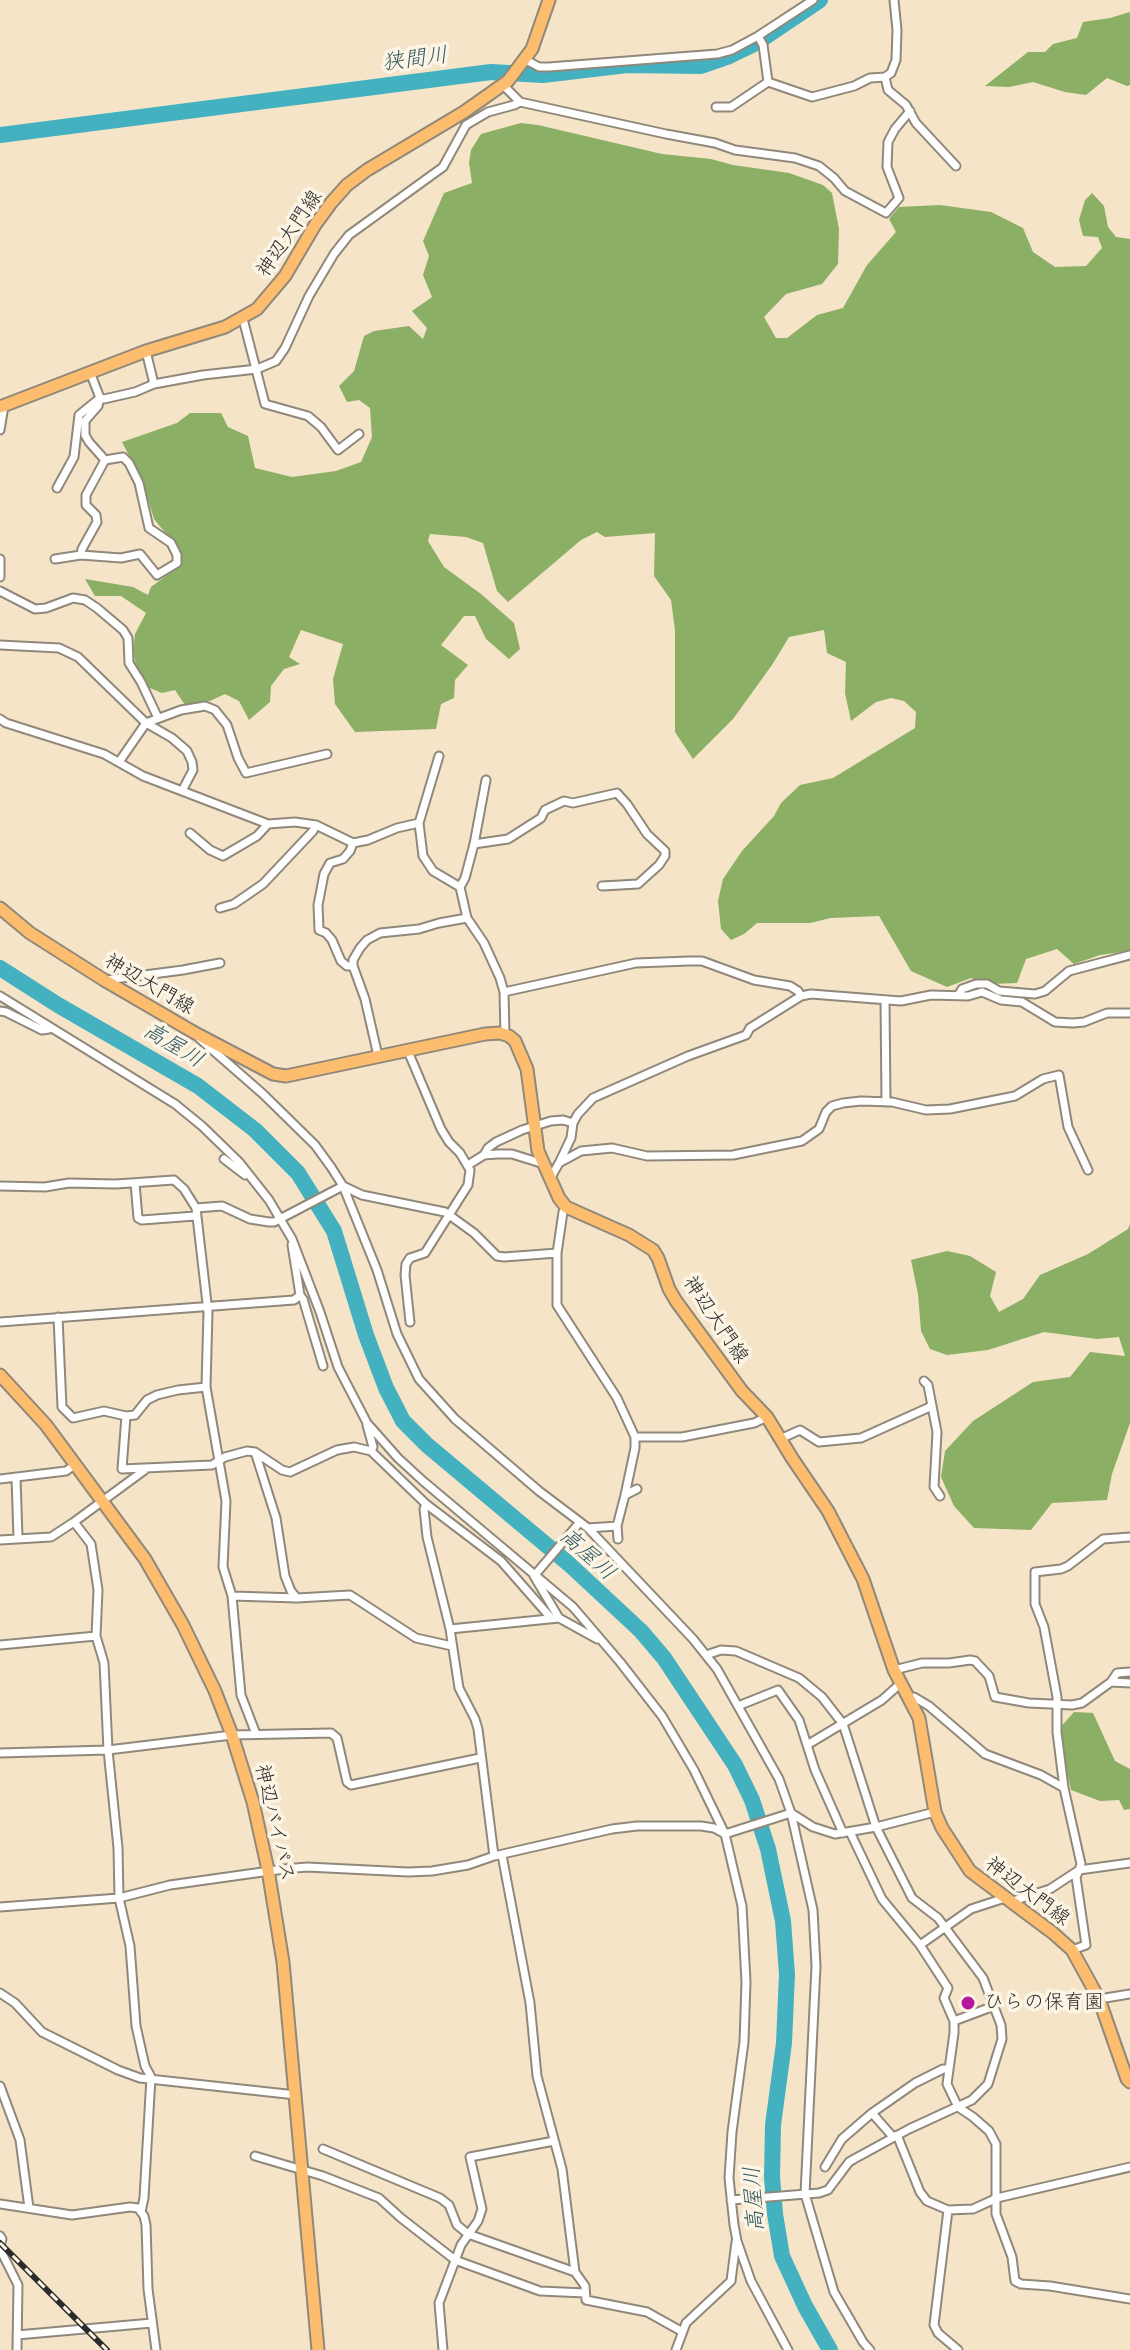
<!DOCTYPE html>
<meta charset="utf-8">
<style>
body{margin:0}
canvas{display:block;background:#f5e4c8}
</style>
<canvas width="1130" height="2350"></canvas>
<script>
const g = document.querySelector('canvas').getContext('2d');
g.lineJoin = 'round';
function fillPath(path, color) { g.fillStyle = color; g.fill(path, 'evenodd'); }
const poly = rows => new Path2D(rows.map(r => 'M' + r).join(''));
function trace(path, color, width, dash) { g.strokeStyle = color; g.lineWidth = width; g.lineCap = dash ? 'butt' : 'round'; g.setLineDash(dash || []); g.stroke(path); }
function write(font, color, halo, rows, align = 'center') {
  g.font = font + ' "Balsamiq Sans","Klee One",sans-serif'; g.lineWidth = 7; g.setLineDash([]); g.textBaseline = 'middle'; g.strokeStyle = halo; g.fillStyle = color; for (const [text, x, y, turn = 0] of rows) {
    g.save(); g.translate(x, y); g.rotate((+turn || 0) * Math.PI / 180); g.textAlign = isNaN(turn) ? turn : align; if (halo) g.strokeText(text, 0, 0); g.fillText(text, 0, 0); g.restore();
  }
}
const forest = poly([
 [1130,12,1130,85,1127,86,1107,78,1086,95,1065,92,1033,82,1009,87,985,86,1028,52,1045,52,1053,44,1077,38,1083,22,1110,18],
 [521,123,538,125,662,154,711,159,733,165,789,173,823,185,832,193,839,229,838,264,822,284,786,294,764,317,776,338,787,338,817,315,843,308,867,265,896,232,889,219,899,207,940,205,991,212,1023,228,1033,252,1055,267,1086,266,1102,248,1098,237,1083,236,1079,220,1085,200,1092,193,1104,206,1108,227,1116,237,1130,239,1130,951,1100,955,1074,964,1057,949,1026,959,1017,983,991,984,971,978,947,987,911,971,879,916,831,918,810,923,757,923,744,934,731,940,721,929,718,901,723,879,742,851,774,816,781,803,800,785,833,778,915,728,916,712,904,701,891,698,876,702,851,721,845,693,846,662,827,653,824,630,789,637,772,665,733,719,693,759,675,732,675,630,671,600,654,576,655,533,605,537,597,532,581,540,508,602,497,591,483,543,466,537,430,534,428,541,444,567,481,594,514,623,520,649,509,659,486,639,475,616,464,616,441,645,468,665,455,680,454,698,441,704,436,729,355,732,335,704,333,679,343,644,301,630,289,657,300,664,284,669,271,686,270,702,249,720,239,701,225,694,210,701,185,705,175,690,162,693,145,686,137,671,133,651,135,634,146,613,121,596,95,596,85,579,133,587,148,595,151,587,181,565,180,551,154,519,143,483,122,442,177,423,190,413,221,413,228,427,248,436,255,468,292,477,336,471,361,462,372,437,370,408,359,400,347,402,339,386,354,371,364,336,374,331,409,326,423,339,427,328,412,311,432,297,423,275,429,256,423,241,444,193,472,183,469,163,471,150,481,134],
 [1130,1224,1130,1423,1112,1474,1107,1500,1052,1503,1031,1530,974,1528,954,1506,941,1477,945,1451,973,1421,1033,1382,1070,1377,1090,1352,1125,1356,1119,1337,1097,1339,1044,1332,988,1350,947,1355,930,1349,921,1331,918,1294,911,1260,947,1251,970,1256,996,1272,990,1296,999,1312,1023,1299,1040,1275,1088,1254,1128,1229],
 [1074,1712,1093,1713,1115,1761,1130,1769,1130,1809,1124,1810,1119,1800,1100,1801,1071,1790,1058,1730]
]);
const river = poly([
 [0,135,491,72,543,75,627,65,701,66,727,57,756,43,820,0],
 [0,968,58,1005,198,1086,255,1130,298,1173,334,1231,366,1335,386,1388,403,1421,427,1445,569,1564,641,1631,664,1658,735,1765,752,1800,768,1849,783,1921,787,1974,784,2043,773,2125,772,2177,775,2214,782,2256,805,2306,830,2350]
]);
const minor = poly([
 [758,36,763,45,768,82,812,97,854,86,870,78,885,77,891,73,896,60,897,30,894,0],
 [526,60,539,67,549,67,717,54,732,50,758,36,813,0],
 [885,77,888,90,906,105,916,123,956,166],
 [503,85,520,102,666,134,715,143,735,150,795,158,819,166,834,178,845,191,886,213,899,198,887,167,888,142,895,129,910,111],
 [716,107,731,107,768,82],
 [243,319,265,404,308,416,321,427,338,450,359,434],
 [146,351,154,384],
 [0,430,4,406],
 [57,488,74,457,79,415,100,398,104,399,135,392,154,384,203,375,257,369,276,361,285,348,309,296,334,254,349,235,443,167,466,125,488,112,514,105,520,102],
 [81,555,82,549,97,522,96,515,86,505,86,495,105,460,89,442,85,435,85,421,98,406,100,398,90,372],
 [0,559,0,577],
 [55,559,81,555,121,558,140,554,157,575,177,563,177,555,171,543,149,528,139,483,129,463,123,457,105,460],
 [0,591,35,609,46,608,73,598,85,600,97,608,123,630,128,638,129,663,141,682,158,718],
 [0,645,59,648,78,657,146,723,172,738,187,751,192,762,193,770,182,791],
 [0,719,6,723,104,754,143,776,268,824,295,822,316,825,353,843,368,840,397,828,419,823],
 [439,756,419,823,423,856,433,871,460,887,467,918,484,943,500,978,504,992,505,1035],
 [119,762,146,723,181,710,205,706,215,710,227,725,238,758,246,773,327,754],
 [190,833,210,850,223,856,257,836,268,824],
 [353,843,350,851,343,859,330,863,324,874,318,905,319,930,326,933,332,940,341,961,347,966,353,966],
 [474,844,508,839,541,818,545,810,564,801,573,803,617,793,627,804,647,834,665,851,665,856,659,865,638,884,602,886],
 [460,887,465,878,474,844,486,780],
 [220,908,234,904,263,884,313,831,316,825],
 [106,980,183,970,220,963],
 [504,992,636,963,689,961,702,961,754,980,790,986,798,991,801,996,811,994,901,1001,931,995,968,996,982,992,1001,1000,1022,1002,1055,1022,1073,1023,1084,1022,1107,1013,1130,1013],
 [959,994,962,989,976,984,987,984,999,991,1035,994,1045,991,1069,971,1130,955],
 [0,996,175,1104,202,1126,239,1162,269,1200,292,1239,320,1312,338,1367,367,1423,398,1458,423,1481,573,1607,620,1662,662,1716,694,1770,725,1834,742,1906,746,1982,744,2042,732,2132,729,2178,734,2225,737,2241,751,2281,788,2350],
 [885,1001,886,1102],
 [0,1011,6,1012,42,1030,49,1029],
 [199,1038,263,1094,315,1145,331,1167,343,1186,377,1270,397,1334,419,1379,455,1419,539,1491,588,1528,693,1639,717,1669,779,1779,791,1813,813,1910,816,1966,805,2194,834,2292,863,2342,870,2350],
 [407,1049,441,1129,449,1142,460,1153,470,1170,468,1185,425,1253,410,1258,406,1264,405,1275,410,1322],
 [378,1056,365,999,353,966,353,960,360,948,367,940,380,933,419,929,439,923,467,918],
 [484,1155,488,1148,496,1142,522,1130,551,1121,563,1120,573,1123],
 [224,1159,245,1175],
 [560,1161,571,1138,573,1123,578,1114,593,1098,688,1056,746,1035,750,1028,801,996],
 [468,1165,484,1155,497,1154,512,1154,544,1164],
 [550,1179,559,1163,581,1151,612,1148,647,1156,733,1155,802,1141,819,1129,826,1112,832,1106,843,1103,861,1101,892,1102,926,1110,950,1109,1015,1096,1043,1079,1059,1075,1068,1127,1088,1170],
 [135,1183,138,1218,142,1220,195,1216],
 [0,1186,45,1187,69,1183,116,1184,174,1180,184,1189,196,1208,222,1206,250,1219,269,1222,274,1222,343,1186,362,1195,445,1212,474,1233,497,1256,504,1257,557,1253],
 [566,1207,563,1212,557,1253,557,1305,617,1398,635,1437,682,1437,754,1423,767,1417],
 [196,1208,208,1312,206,1387,226,1501,223,1567,232,1596,241,1695,256,1734],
 [300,1295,303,1299,323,1366],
 [58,1317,62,1407,73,1418,104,1411,126,1416,135,1415,147,1400,157,1395,178,1390,206,1387],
 [0,1322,294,1300,300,1295,292,1245],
 [924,1381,928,1385,937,1432,934,1487,940,1496],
 [126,1416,122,1469,212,1465,225,1457,247,1451,255,1452,282,1470,290,1472,337,1450,354,1447,371,1451,426,1504,501,1561,551,1618],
 [367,1425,373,1447,371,1451],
 [780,1439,800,1430,819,1442,861,1438,932,1406],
 [255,1452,276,1518,285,1576,291,1591,297,1598],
 [16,1478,18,1537],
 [0,1479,66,1471,76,1464],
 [625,1495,635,1448,635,1437],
 [426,1504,424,1509,427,1537,450,1629,459,1688,475,1719,478,1729,494,1856],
 [74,1522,146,1469],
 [588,1528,617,1526],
 [1130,1537,1103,1539,1068,1566,1061,1569,1035,1572,1035,1604,1044,1627,1057,1697,1057,1732,1064,1788,1081,1864,1079,1870,1130,1863],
 [618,1539,617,1526,625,1495,637,1489],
 [0,1540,51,1537,74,1522,91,1544,98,1590,96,1636,104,1663,108,1750,118,1848,119,1898,130,1946,136,2026,145,2066,151,2077,144,2198,141,2212],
 [232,1596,297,1598,350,1595,416,1638,452,1646],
 [559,1618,534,1576,580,1522],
 [450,1629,559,1618,597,1639],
 [0,1645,96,1636],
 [706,1655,721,1650,736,1651,799,1678,822,1697,843,1724,876,1827,908,1890,912,1898,938,1918,983,1978,1001,2025,1002,2039,988,2084,972,2100,909,2129,854,2159,849,2162,828,2190,819,2193,731,2200],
 [894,1670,922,1663,949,1663,970,1660,975,1661,989,1676,995,1697,1029,1703,1072,1705,1082,1703,1111,1682,1117,1673,1130,1672],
 [1111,1682,1130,1683],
 [909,1699,914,1697,929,1706,985,1754,1041,1775,1064,1788],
 [738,1706,778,1690,799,1720,815,1770,843,1833],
 [807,1745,882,1700,901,1683],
 [0,1753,108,1750,232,1735,331,1733,337,1738,347,1782,351,1785,480,1758],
 [850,1832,882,1899,920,1945,948,1988,944,1998,954,2021,954,2033,947,2084,958,2107,973,2117,989,2131,996,2144,996,2214,1012,2257,1015,2281,1021,2284,1050,2286,1130,2299],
 [502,1855,530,2003,537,2076,562,2169,575,2272,585,2286,586,2300,647,2312,681,2331],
 [1010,1902,1050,1889,1079,1870,1076,1877,1086,1945,1072,1950],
 [0,1907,119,1898,170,1885,284,1869,307,1867,408,1872,432,1871,468,1865,494,1856,612,1829,637,1826,701,1826,714,1828,725,1834,791,1813,813,1827,835,1834,876,1827,935,1812],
 [920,1945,971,1909,1005,1898],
 [0,1993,15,2003,42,2032,118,2070,140,2078,296,2095],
 [1099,1999,1130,1994],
 [954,2021,994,2006],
 [0,2086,20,2140,29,2208],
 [872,2113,893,2137],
 [897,2135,920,2192,927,2201,948,2210,973,2209,997,2198,1130,2167],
 [323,2149,440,2198,449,2205,457,2225,468,2234,575,2272],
 [255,2156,323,2176,379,2198,401,2218,455,2260,540,2291,585,2293],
 [825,2167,842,2139,872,2113,915,2083,943,2069,947,2069],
 [0,2204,72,2215,130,2207,138,2208,144,2216,146,2225,148,2289,156,2350],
 [948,2210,934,2325,938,2333,958,2350],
 [0,2236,2,2239,0,2246],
 [0,2249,18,2285,17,2350],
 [17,2335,152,2323],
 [443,2350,439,2303,461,2245,478,2221,482,2209,470,2157,554,2141],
 [676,2350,686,2323,731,2281,736,2242]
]);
const primary = poly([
 [0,407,146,351,225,327,257,309,285,276,315,225,331,203,347,185,367,170,464,112,508,81,532,49,549,0],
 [0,908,30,933,104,980,195,1033,273,1074,286,1076,485,1034,500,1033,509,1036,515,1041,527,1069,538,1151,559,1198,566,1207,629,1235,653,1250,658,1258,669,1289,676,1301,742,1391,767,1417,792,1458,828,1511,863,1579,894,1670,919,1718,935,1812,942,1828,970,1871,1053,1933,1072,1950,1099,1999,1127,2079,1130,2082]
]);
const trunk = poly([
 [0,1375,46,1425,145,1559,183,1625,215,1691,232,1735,253,1802,268,1870,283,1962,318,2350]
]);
const rail = poly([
 [0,2243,107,2350]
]);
const markers = [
 [968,2003,8,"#b5179e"]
];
const streetNames = [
 ["神辺大門線",290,234,-56],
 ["神辺大門線",149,985,30],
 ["神辺大門線",715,1320,56],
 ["神辺バイパス",274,1823,77],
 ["神辺大門線",1027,1892,37]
];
const poiNames = [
 ["ひらの保育園",984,2003]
];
const waterNames = [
 ["狭間川",415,60,-7],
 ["高屋川",173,1046,31],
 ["高屋川",587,1555,42],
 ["高屋川",755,2199,-94]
];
fillPath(forest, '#8baf64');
trace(river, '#43b1bf', 16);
trace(minor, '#90887a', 11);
trace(primary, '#90887a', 15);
trace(trunk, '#90887a', 15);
trace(minor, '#fff', 7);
trace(primary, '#fcbd6f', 11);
trace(trunk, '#fcbd6f', 11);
trace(rail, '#2b2b2b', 6);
trace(rail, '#fcf5e5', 3, [9]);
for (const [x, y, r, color] of markers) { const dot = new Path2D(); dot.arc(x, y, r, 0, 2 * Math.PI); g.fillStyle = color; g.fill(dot); trace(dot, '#fcf5e5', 3); }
write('20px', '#2b2b2b', '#fcf5e5', streetNames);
write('20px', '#2b2b2b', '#fcf5e5', poiNames, 'left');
write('italic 22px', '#335a5f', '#fcf5e5', waterNames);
</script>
